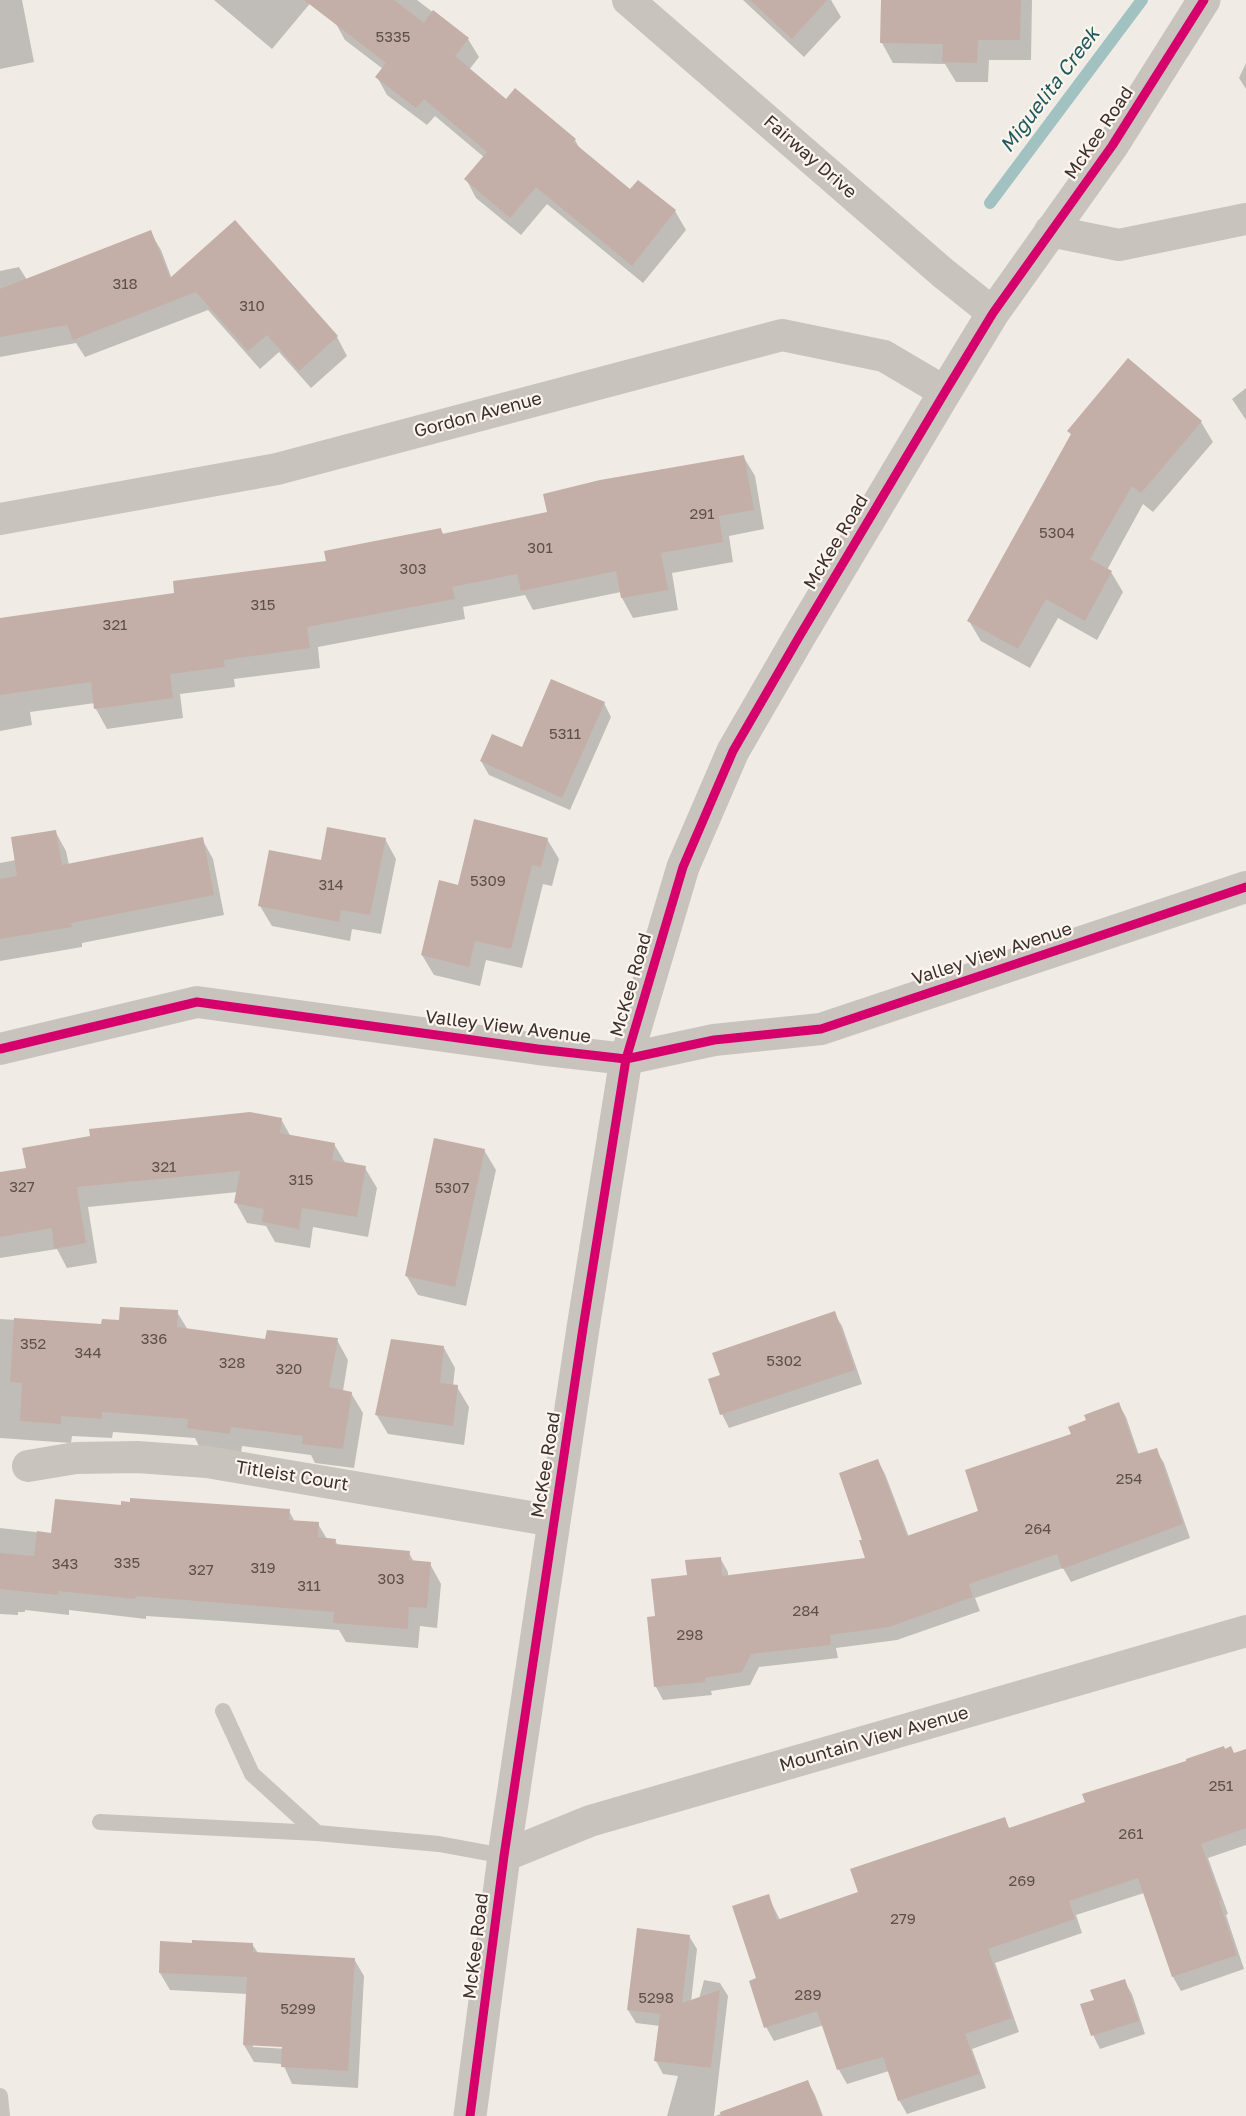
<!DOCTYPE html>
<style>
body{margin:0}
canvas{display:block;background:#f0ebe5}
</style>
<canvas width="1246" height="2116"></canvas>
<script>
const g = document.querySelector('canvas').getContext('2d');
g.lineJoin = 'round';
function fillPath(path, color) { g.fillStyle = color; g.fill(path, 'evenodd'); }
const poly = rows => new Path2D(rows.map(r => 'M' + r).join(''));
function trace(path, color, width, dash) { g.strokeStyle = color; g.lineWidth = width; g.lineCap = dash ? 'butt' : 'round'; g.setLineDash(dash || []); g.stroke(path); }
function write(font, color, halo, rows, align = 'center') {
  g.font = font + ' "Golos Text",sans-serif'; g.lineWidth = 4.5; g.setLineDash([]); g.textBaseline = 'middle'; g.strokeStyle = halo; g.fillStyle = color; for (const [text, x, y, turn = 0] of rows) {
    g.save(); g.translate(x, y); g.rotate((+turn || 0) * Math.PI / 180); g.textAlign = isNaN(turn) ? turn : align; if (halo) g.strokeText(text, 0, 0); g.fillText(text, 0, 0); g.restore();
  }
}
const shadow = poly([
 [0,0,22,0,34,62,0,69],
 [214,0,313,0,272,49],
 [352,0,417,0,468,39,479,57,469,70,506,101,575,140,581,151,630,191,639,182,675,211,686,230,643,283,547,204,521,235,476,198,466,179,485,158,435,116,427,125,387,95,377,77,383,69,345,40,335,22],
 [743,0,831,0,841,17,804,57],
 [883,0,1032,0,1031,60,989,60,988,82,956,82,945,64,893,63,882,43],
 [1246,63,1246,89,1239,78],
 [235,222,337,337,347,356,311,388,279,352,260,369,208,310,85,357,76,343,0,357,0,271,19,267,27,280,150,232,161,250,172,279],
 [1129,360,1201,422,1213,442,1153,512,1143,504,1107,570,1111,572,1123,592,1097,640,1058,618,1030,668,981,641,969,621,1072,436,1069,431],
 [1246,388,1246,420,1232,399],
 [743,456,755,476,764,529,729,536,733,562,672,573,678,610,633,618,622,598,621,592,533,610,525,595,463,607,465,619,318,647,320,668,234,679,235,687,180,694,183,718,107,729,96,709,95,703,30,712,32,725,0,731,0,619,176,594,328,563,441,530,444,535,549,514],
 [604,703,611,717,570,810,489,775,481,761,522,749],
 [55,831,66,851,69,865,202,839,213,859,224,915,82,943,82,947,0,961,0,863,16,860],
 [385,839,396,859,381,934,352,929,350,941,272,926,260,906,322,862],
 [547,839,559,859,552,886,543,884,522,968,486,960,480,986,434,975,422,955,459,887],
 [281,1119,291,1137,334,1144,346,1164,365,1168,377,1188,368,1237,313,1227,310,1248,275,1242,266,1226,247,1223,236,1203,238,1192,88,1207,97,1263,67,1268,57,1249,0,1258,0,1174],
 [484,1150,496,1170,466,1306,418,1295,406,1275],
 [177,1312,188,1330,267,1340,337,1340,348,1360,343,1391,351,1393,363,1413,354,1468,315,1463,311,1455,242,1446,241,1453,200,1448,195,1438,113,1432,112,1438,72,1436,71,1443,0,1438,0,1319,102,1325],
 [834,1313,842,1326,862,1384,729,1428,722,1414,722,1376],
 [444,1348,455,1368,453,1386,457,1387,469,1407,464,1445,388,1434,376,1414],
 [1118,1403,1126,1417,1139,1455,1156,1450,1164,1463,1190,1538,1071,1582,1063,1568,975,1598,980,1611,897,1640,836,1648,838,1658,759,1667,750,1685,711,1691,712,1695,663,1700,656,1687,656,1618,689,1577,720,1558,728,1572,728,1577,867,1559,863,1541,878,1461,885,1474,909,1537,980,1512,1088,1421],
 [122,1507,289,1511,295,1522,318,1524,327,1539,335,1540,338,1546,409,1553,414,1562,430,1564,441,1584,437,1628,420,1626,418,1648,346,1642,339,1630,222,1621,146,1616,146,1619,69,1610,69,1615,25,1610,25,1612,18,1612,18,1615,0,1614,0,1528,53,1534],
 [1225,1750,1234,1755,1246,1751,1246,1845,1208,1858,1228,1914,1226,1915,1244,1969,1181,1991,1173,1977,1144,1893,1076,1915,1082,1933,995,1963,1019,2032,972,2049,986,2088,907,2114,899,2100,889,2071,847,2084,839,2070,824,2025,774,2041,766,2027,758,1979,768,1896,780,1920,860,1893,1004,1819,1010,1830],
 [689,1936,697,1949,691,2002,699,1999,704,1980,720,1983,728,1996,714,2116,667,2116,678,2076,663,2074,656,2061,660,2026,636,2023,628,2010],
 [194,1944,252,1944,258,1953,354,1959,364,1976,358,2088,292,2084,283,2064,254,2062,244,2045,247,1994,170,1990,160,1973],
 [253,2044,290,2046,289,2049,253,2047],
 [1124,1981,1132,1994,1145,2034,1100,2049,1093,2035,1096,2001],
 [808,2082,815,2095,823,2116,715,2116]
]);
const stream = poly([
 [990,203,1142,0]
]);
const building = poly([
 [304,0,394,0,424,23,433,10,469,38,455,56,506,99,515,88,576,139,573,142,630,189,638,180,676,210,632,266,536,187,510,218,464,179,487,152,424,99,416,108,375,77,386,63],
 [750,0,827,0,792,39],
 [881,0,1021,0,1020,40,978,40,977,63,942,62,943,44,880,43],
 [235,220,338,336,299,371,267,335,248,351,196,292,73,340,67,325,0,337,0,289,151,230,170,278],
 [1128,358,1202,421,1141,493,1132,486,1090,559,1112,571,1085,621,1046,599,1018,649,967,621,1071,434,1067,431],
 [744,455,754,510,719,516,723,542,661,553,668,590,621,598,616,571,521,591,517,574,452,587,455,599,307,627,310,648,224,660,225,667,170,674,173,698,94,709,91,682,0,695,0,618,174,593,173,581,326,561,324,551,441,528,442,534,547,512,543,494,600,480],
 [551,679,605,702,562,798,480,761,492,734,522,747],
 [474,819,548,838,541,867,532,865,511,949,475,941,469,967,421,955,439,880,458,885],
 [327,827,386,838,370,915,341,910,339,922,258,906,269,850,321,860],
 [56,830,62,865,203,837,214,895,71,923,72,927,0,939,0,879,17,876,11,837],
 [250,1112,282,1118,280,1133,335,1143,332,1160,366,1166,357,1217,302,1208,299,1229,262,1222,264,1209,234,1203,240,1171,77,1187,86,1243,54,1249,52,1228,0,1237,0,1172,26,1168,22,1148,90,1136,89,1129],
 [434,1138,485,1149,455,1287,405,1276],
 [120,1307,178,1310,177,1327,265,1339,267,1330,338,1338,329,1387,352,1392,343,1449,302,1444,303,1436,231,1427,230,1434,187,1428,188,1419,102,1412,102,1419,61,1416,61,1424,20,1421,22,1383,10,1382,14,1318,101,1324,102,1319,119,1320],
 [835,1311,855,1370,720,1415,708,1379,720,1375,712,1353],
 [391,1339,444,1346,440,1383,458,1385,453,1426,375,1415],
 [1119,1402,1137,1454,1157,1448,1183,1524,1062,1569,1057,1554,969,1584,973,1597,889,1627,830,1635,831,1645,751,1654,742,1672,705,1678,705,1682,654,1687,647,1617,655,1616,651,1579,687,1575,685,1560,721,1557,722,1576,865,1558,859,1540,862,1540,839,1473,878,1459,907,1536,978,1511,965,1470,1071,1434,1068,1427,1086,1420,1084,1415],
 [130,1498,290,1509,289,1520,319,1522,318,1537,336,1539,335,1544,410,1551,409,1560,431,1562,427,1608,409,1607,408,1629,333,1623,334,1612,136,1596,135,1599,58,1591,58,1595,0,1589,0,1553,34,1556,37,1531,51,1533,55,1499,121,1505,121,1501,130,1502],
 [1224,1746,1225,1749,1231,1746,1234,1753,1246,1749,1246,1828,1201,1844,1221,1900,1219,1901,1237,1955,1172,1977,1138,1878,1069,1901,1075,1919,988,1949,1012,2018,965,2034,979,2074,898,2101,883,2057,837,2070,817,2011,764,2028,749,1981,756,1978,732,1906,769,1894,777,1920,858,1892,850,1869,1005,1817,1009,1828,1085,1802,1082,1794,1186,1761,1186,1759],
 [637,1928,690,1935,682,2003,720,1990,711,2068,654,2061,660,2014,627,2010],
 [192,1940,253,1943,253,1952,355,1958,348,2071,281,2067,282,2047,243,2045,247,1977,159,1973,160,1941,192,1943],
 [1125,1979,1139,2021,1091,2036,1080,2004,1094,2000,1090,1990],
 [808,2080,822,2116,721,2116,720,2112]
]);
const service = poly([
 [100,1822,317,1833,252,1774,223,1711],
 [317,1833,439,1844,504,1856],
 [0,2096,2,2116]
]);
const minor = poly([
 [628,0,943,273,993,313],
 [1050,231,1119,245,1246,219],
 [0,519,277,469,782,335,884,356,945,392],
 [0,1049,197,1002,538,1049,626,1059,714,1040,821,1029,1246,887],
 [28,1466,76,1458,137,1457,207,1462,554,1521],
 [504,1856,590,1821,1246,1631]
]);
const tertiary = poly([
 [470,2116,504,1856,583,1328,626,1059,683,867,733,751,799,637,945,392,993,313,1112,146,1204,0]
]);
const cycleway = poly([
 [0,1049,197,1002,538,1049,626,1059,714,1040,821,1029,1246,887],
 [470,2116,504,1856,583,1328,626,1059,683,867,733,751,799,637,945,392,993,313,1112,146,1204,0]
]);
const numberNames = [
 ["5335",393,37],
 ["318",125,284],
 ["310",252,306],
 ["291",702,514],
 ["5304",1057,533],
 ["301",540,548],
 ["303",413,569],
 ["315",263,605],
 ["321",115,625],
 ["5311",565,734],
 ["5309",488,881],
 ["314",331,885],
 ["321",164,1167],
 ["315",301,1180],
 ["327",22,1187],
 ["5307",452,1188],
 ["336",154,1339],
 ["352",33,1344],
 ["344",88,1353],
 ["5302",784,1361],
 ["328",232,1363],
 ["320",289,1369],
 ["254",1129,1479],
 ["264",1038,1529],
 ["335",127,1563],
 ["343",65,1564],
 ["319",263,1568],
 ["327",201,1570],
 ["303",391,1579],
 ["311",309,1586],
 ["284",806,1611],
 ["298",690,1635],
 ["251",1221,1786],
 ["261",1131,1834],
 ["269",1022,1881],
 ["279",903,1919],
 ["289",808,1995],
 ["5298",656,1998],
 ["5299",298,2009]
];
const streetNames = [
 ["McKee Road",1099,133,-56],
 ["Fairway Drive",810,157,41],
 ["Gordon Avenue",478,415,-15],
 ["McKee Road",836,542,-59],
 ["Valley View Avenue",992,954,-18],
 ["McKee Road",631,985,-74],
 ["Valley View Avenue",508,1027,7],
 ["McKee Road",546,1465,-81],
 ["Titleist Court",292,1476,9],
 ["Mountain View Avenue",874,1739,-16],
 ["McKee Road",476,1946,-83]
];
const waterNames = [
 ["Miguelita Creek",1050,90,-53]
];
fillPath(shadow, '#0003');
trace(stream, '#a1c2c1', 12);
fillPath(building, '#c3afa7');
trace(service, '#c9c3be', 16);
trace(minor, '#c9c3be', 32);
trace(tertiary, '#c9c3be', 33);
trace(cycleway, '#d6006c', 9);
write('15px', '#5d504a', null, numberNames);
write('18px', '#3b302b', '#fbf5ee', streetNames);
write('italic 20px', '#1f5a5e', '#fbf5ee', waterNames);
</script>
